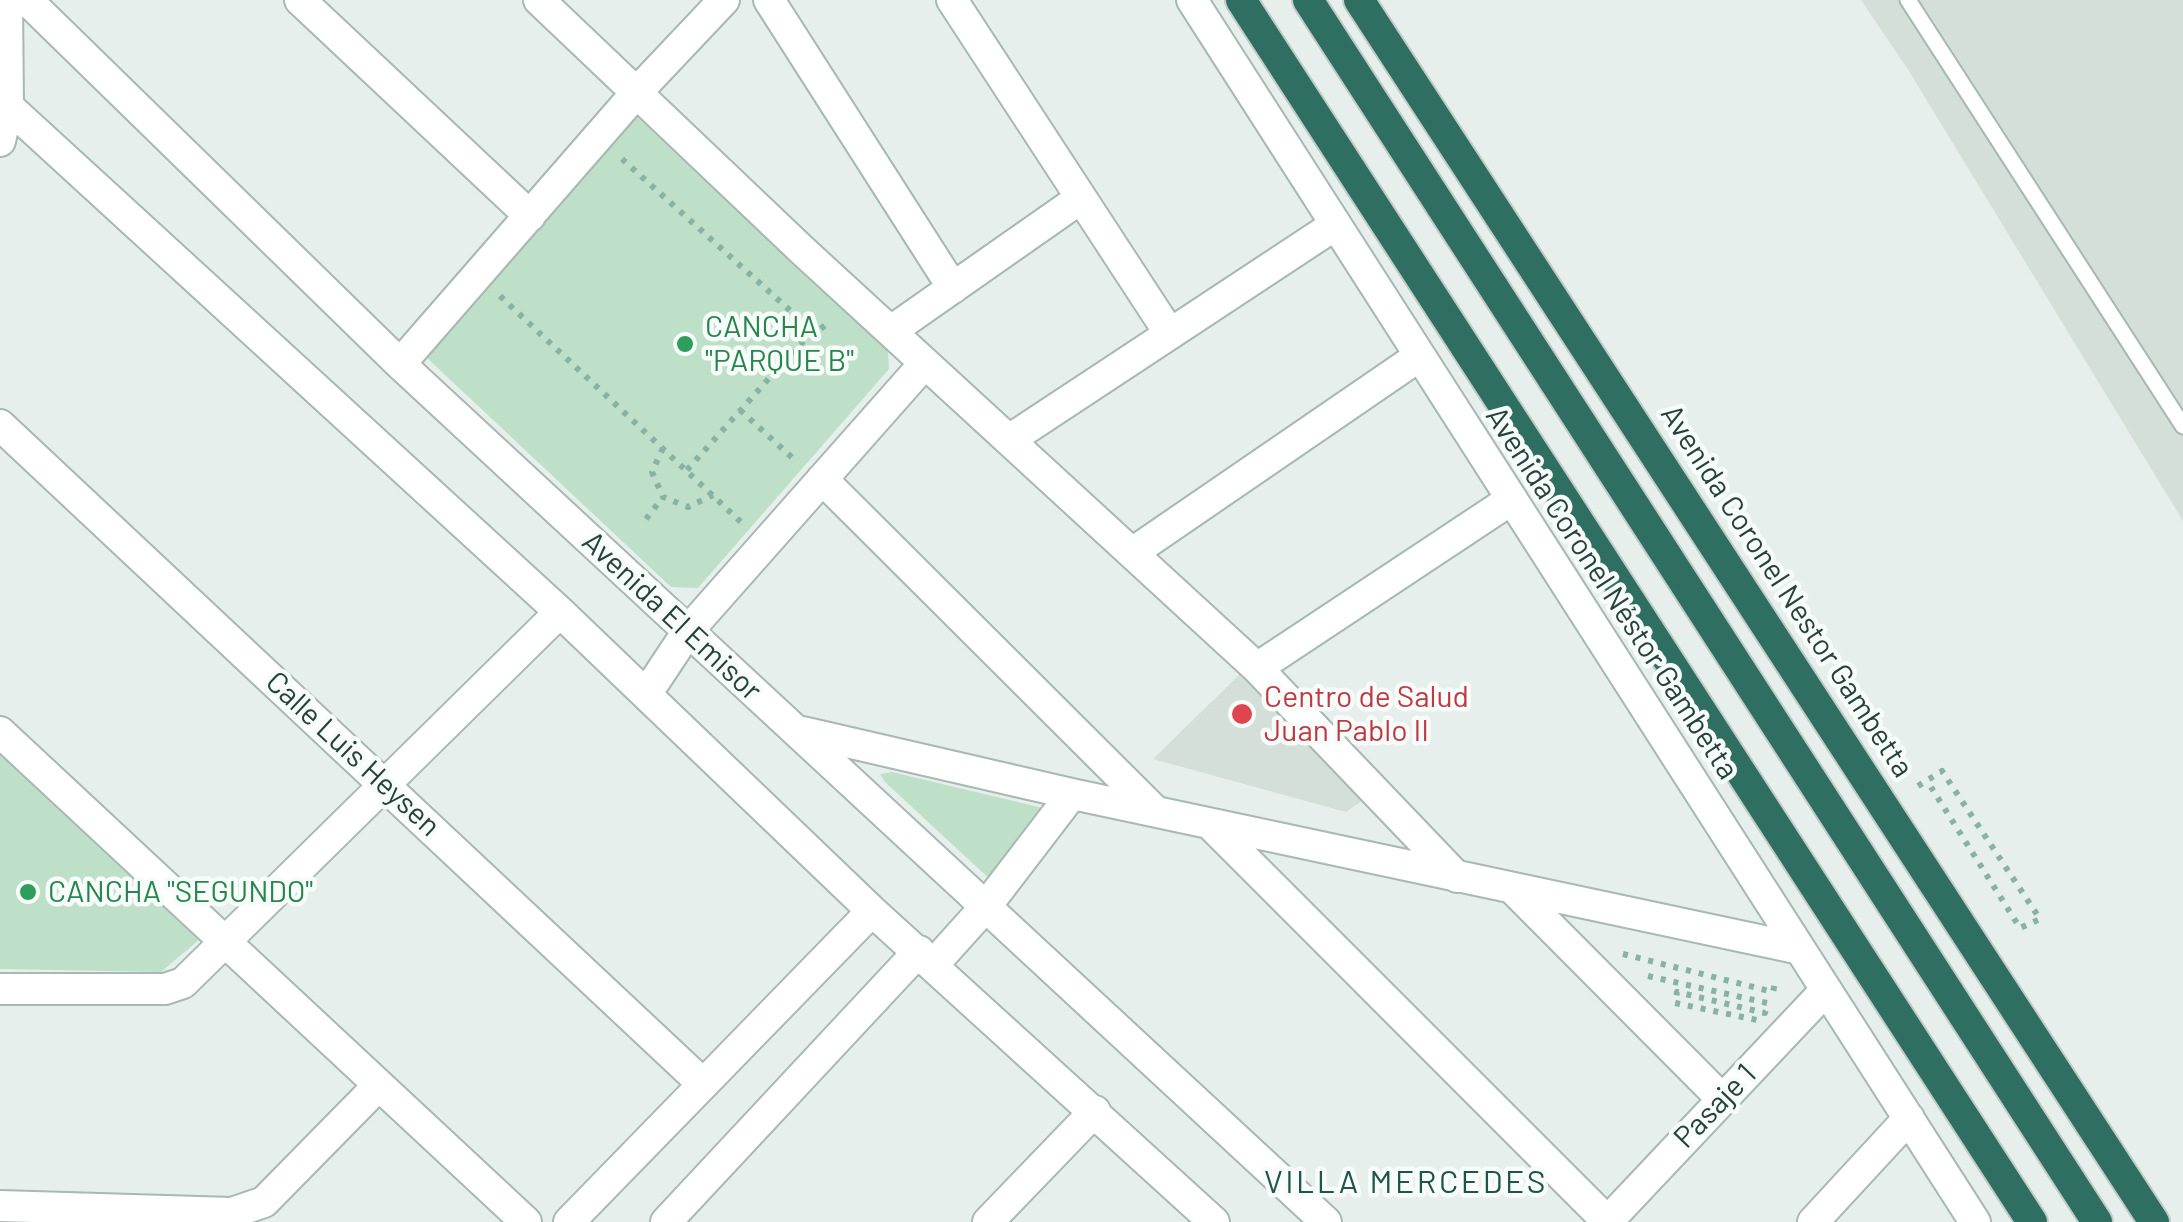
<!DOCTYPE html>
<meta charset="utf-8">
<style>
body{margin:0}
canvas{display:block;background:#e6efeb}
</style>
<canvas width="2183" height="1222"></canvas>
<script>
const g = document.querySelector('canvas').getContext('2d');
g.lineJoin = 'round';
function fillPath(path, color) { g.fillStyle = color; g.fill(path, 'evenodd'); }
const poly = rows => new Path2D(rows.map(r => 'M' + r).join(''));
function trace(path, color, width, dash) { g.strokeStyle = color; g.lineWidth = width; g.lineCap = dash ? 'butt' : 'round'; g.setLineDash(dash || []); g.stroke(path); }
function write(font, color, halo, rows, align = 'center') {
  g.font = font + ' Barlow,sans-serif'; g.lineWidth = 9; g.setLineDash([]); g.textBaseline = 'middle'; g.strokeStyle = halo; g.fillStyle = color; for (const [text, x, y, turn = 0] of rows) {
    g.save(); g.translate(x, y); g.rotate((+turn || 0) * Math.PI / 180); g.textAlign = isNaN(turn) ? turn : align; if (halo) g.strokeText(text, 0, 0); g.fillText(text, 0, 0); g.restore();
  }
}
const built = poly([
 [1861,0,2183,0,2183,521,1907,68],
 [1244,670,1366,798,1346,812,1153,759]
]);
const green = poly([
 [633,113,888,351,889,369,698,588,671,587,426,357],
 [0,741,207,933,161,972,0,969],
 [892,772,1043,808,994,883,885,782,880,774]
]);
const path = poly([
 [622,159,814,332],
 [500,296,742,523],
 [740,410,797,462],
 [663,448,652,472,663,497,688,507,713,495],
 [687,470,798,346,831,321],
 [646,519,663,497],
 [1918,786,1942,771,2040,919,2020,928,1931,787],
 [1623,954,1773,992,1775,983],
 [1648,976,1767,1003,1765,1013,1677,992,1675,1003,1757,1020]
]);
const lane = poly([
 [1908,0,2183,426]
]);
const street = poly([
 [27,0,400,364,1326,1222],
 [300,0,530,216],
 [539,0,803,251,1257,668,1457,877],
 [769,0,953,288],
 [952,0,1170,334],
 [1192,0,1975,1222],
 [0,99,560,612,872,911,1214,1222],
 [0,141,8,106,7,0],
 [891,331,1081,198],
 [400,364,637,92,724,0],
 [0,425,703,1084],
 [1009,440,1335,225],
 [822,479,1152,808],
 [1132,553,1418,357],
 [1257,668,1512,499],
 [647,693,688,631,925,363],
 [0,732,526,1222],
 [803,732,1072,794,1796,948],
 [1210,824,1607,1221],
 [1512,888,1721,1098],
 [933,965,987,905,1072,794],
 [0,989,165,989,183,983,560,612],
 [0,1206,232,1213,264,1202,378,1086],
 [569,1222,872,911],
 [666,1222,919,951],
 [988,1222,1095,1111],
 [1607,1222,1825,991],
 [1813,1222,1909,1118]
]);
const highway = poly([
 [1241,0,2032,1222],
 [1308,0,2097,1222],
 [1359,0,2154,1222]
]);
const markers = [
 [685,344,10,"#2e9e5b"],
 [1242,714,12,"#e0444e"],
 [28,892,10,"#2e9e5b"]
];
const leisureNames = [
 ["CANCHA",705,327],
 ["\"PARQUE B\"",705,361],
 ["CANCHA \"SEGUNDO\"",48,892]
];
const streetNames = [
 ["Avenida Coronel Nestor Gambetta",1787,591,57],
 ["Avenida Coronel Néstor Gambetta",1612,593,57],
 ["Avenida El Emisor",672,616,43],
 ["Calle Luis Heysen",353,754,43],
 ["Pasaje 1",1715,1106,-46]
];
const healthNames = [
 ["Centro de Salud",1264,697],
 ["Juan Pablo II",1264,731]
];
const neighbourhoodNames = [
 ["VILLA MERCEDES",1406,1182]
];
fillPath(built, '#d4dfda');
fillPath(green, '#bfe0c8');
trace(lane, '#a8b8b2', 19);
trace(street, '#a8b8b2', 34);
trace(highway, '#c2cac8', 34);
trace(path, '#86b3a5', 6, [5, 8]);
trace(lane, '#fff', 15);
trace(street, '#fff', 30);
trace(highway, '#2f6f62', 30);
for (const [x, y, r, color] of markers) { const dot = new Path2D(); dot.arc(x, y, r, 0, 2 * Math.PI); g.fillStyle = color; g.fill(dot); trace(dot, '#f7fbf9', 4); }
write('30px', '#27864d', '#f7fbf9', leisureNames, 'left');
write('30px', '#24423a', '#f7fbf9', streetNames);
write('30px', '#be3a42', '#f7fbf9', healthNames, 'left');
g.letterSpacing = '2.5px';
write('32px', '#1f5548', '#f7fbf9', neighbourhoodNames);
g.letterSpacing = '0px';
</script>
